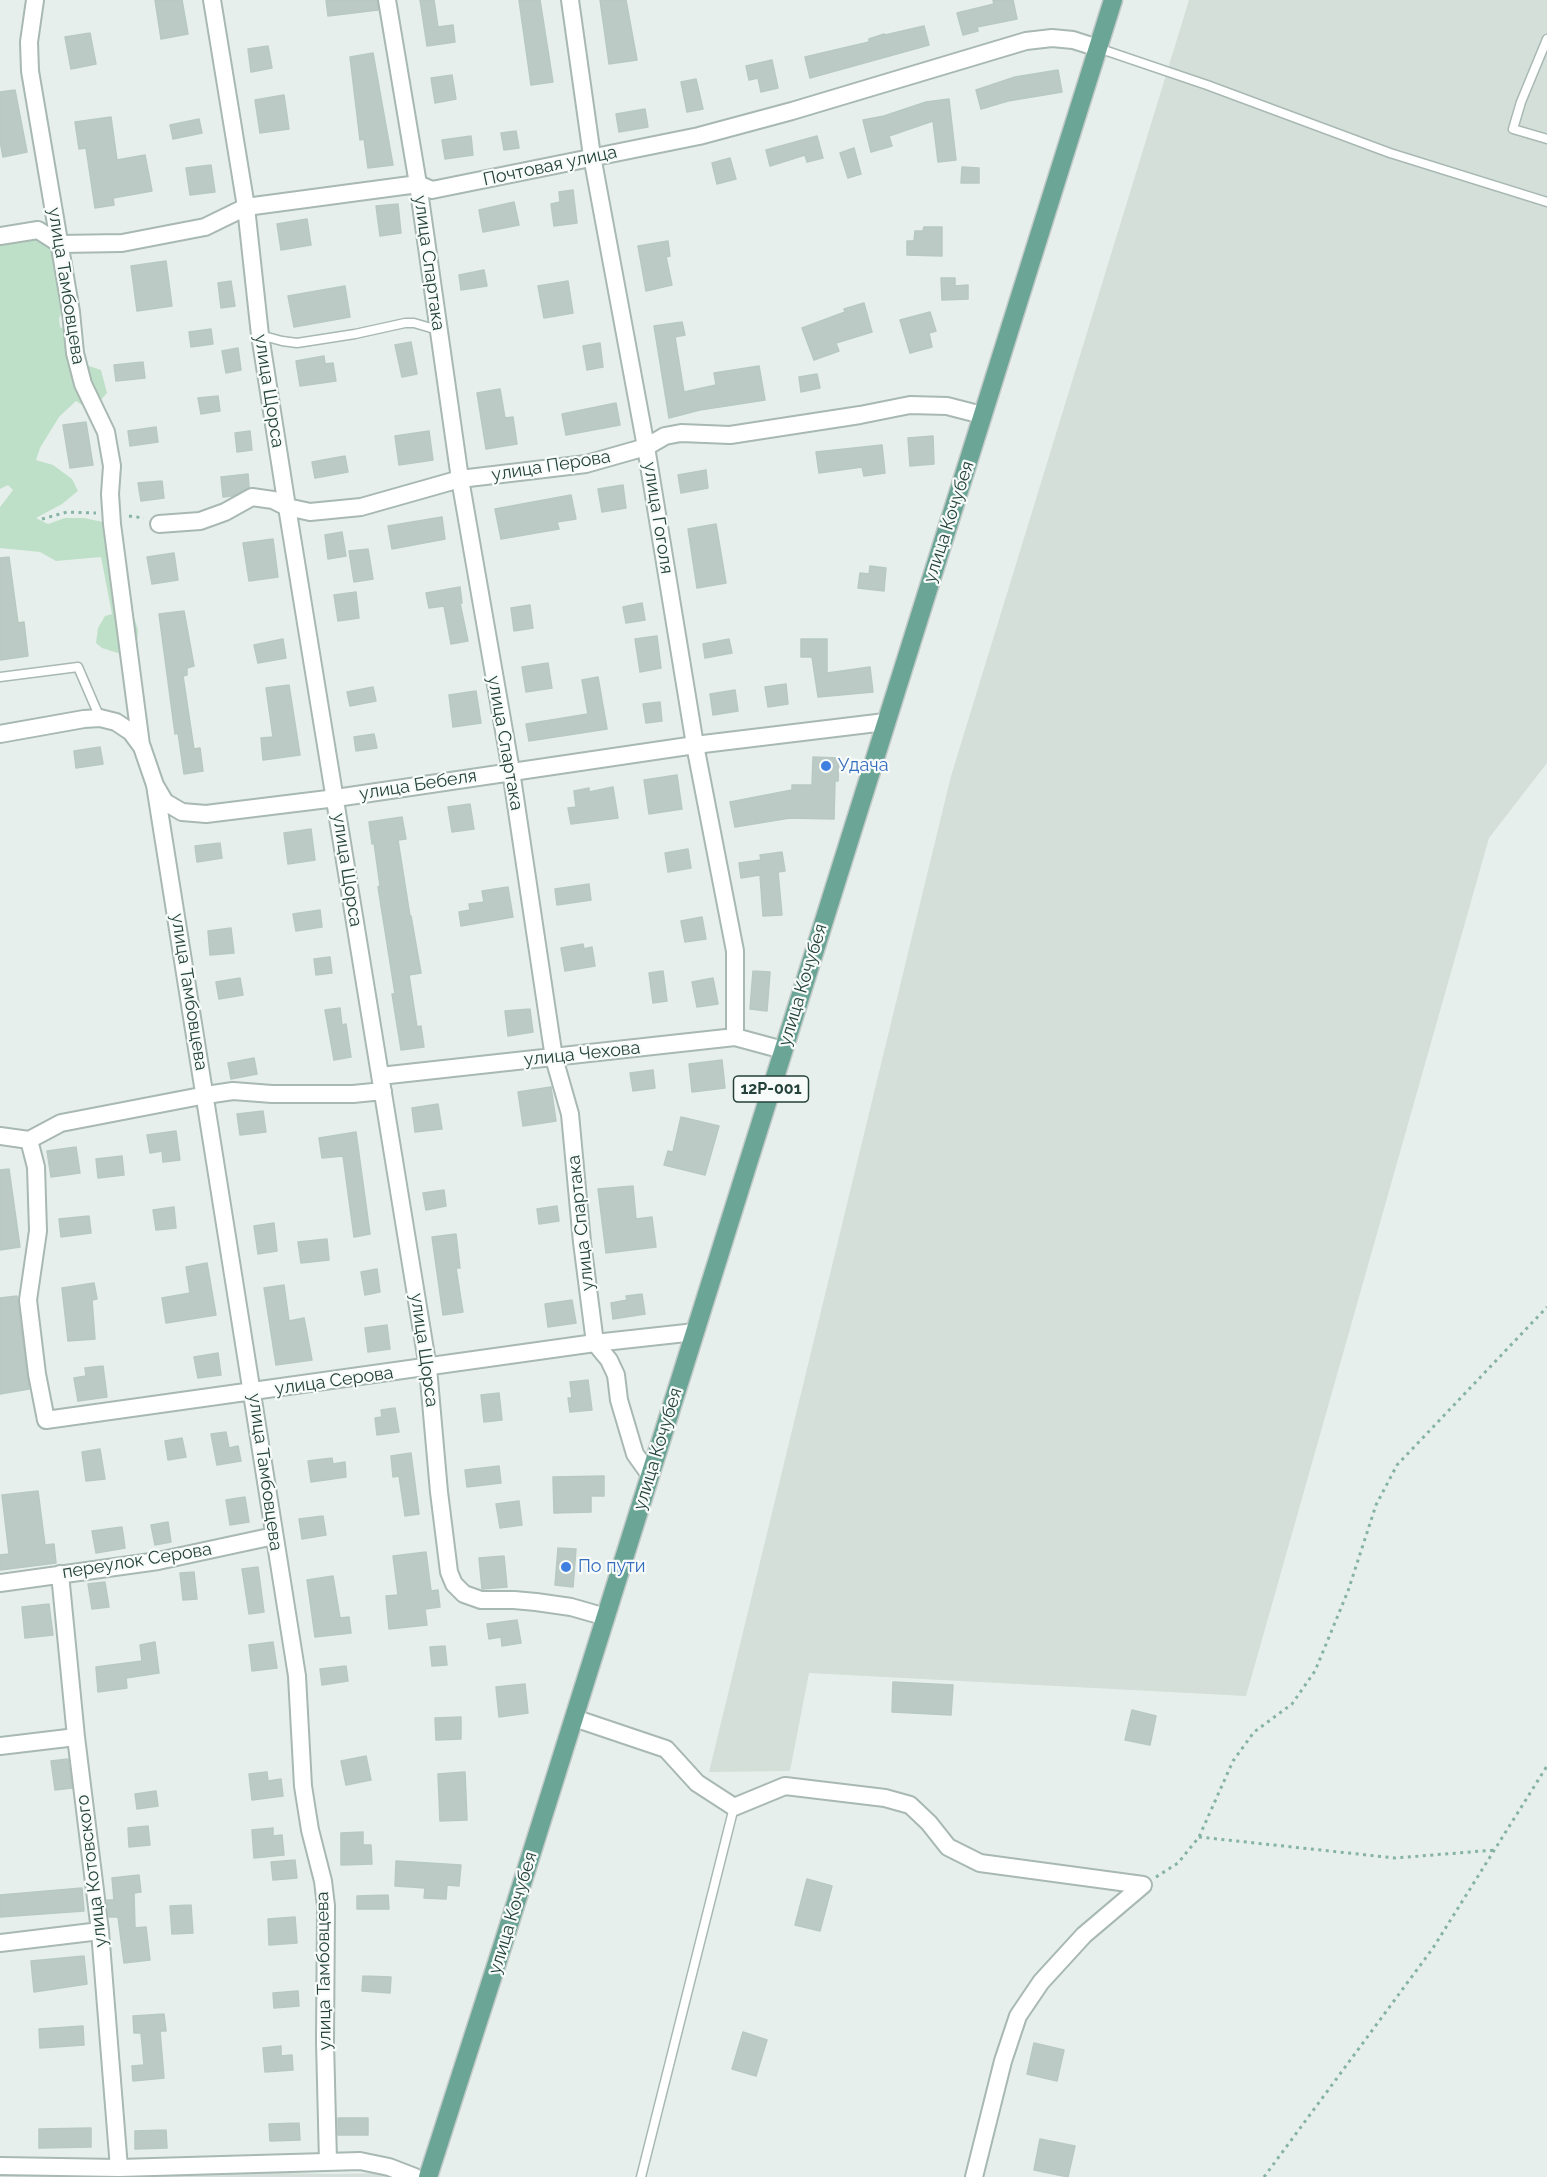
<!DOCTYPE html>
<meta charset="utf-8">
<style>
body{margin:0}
canvas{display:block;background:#e6efeb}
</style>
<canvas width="1547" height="2177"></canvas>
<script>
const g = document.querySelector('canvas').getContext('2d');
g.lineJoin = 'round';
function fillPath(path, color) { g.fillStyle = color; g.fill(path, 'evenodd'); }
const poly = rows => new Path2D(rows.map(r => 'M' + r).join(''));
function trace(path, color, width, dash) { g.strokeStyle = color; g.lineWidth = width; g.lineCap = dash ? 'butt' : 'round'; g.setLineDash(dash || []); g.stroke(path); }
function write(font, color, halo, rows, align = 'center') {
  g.font = font + ' Raleway,sans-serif'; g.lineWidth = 4.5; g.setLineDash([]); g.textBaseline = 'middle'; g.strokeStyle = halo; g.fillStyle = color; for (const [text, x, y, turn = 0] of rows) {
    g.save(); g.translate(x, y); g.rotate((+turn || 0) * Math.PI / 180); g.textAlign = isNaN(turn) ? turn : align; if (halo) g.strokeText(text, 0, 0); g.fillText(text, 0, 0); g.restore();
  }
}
const built = poly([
 [1189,0,1547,0,1547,763,1489,838,1246,1696,809,1673,790,1771,709,1772,951,776],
 [0,2168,335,2174,387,2173,386,2177,0,2177]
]);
const green = poly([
 [37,239,52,251,64,309,59,318,60,327,65,330,74,365,89,366,101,370,107,393,91,411,76,401,59,417,40,448,36,460,53,465,72,479,78,491,62,504,36,518,48,524,65,518,84,518,103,522,111,526,121,607,131,608,138,630,137,645,121,654,102,648,96,643,98,628,105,616,112,614,101,557,56,561,40,552,0,548,0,507,13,490,8,485,0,489,0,245]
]);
const building = poly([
 [155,0,182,0,188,34,161,39,155,0],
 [326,0,377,0,378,10,328,16,326,0],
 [420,0,434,0,438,27,453,25,455,42,427,46,420,0],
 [519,0,540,0,553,82,531,85,519,0],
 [600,0,626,0,637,60,609,64,600,0],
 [993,0,1013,0,1017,19,977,27,978,31,963,35,957,13,994,4,993,0],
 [924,26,929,45,810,78,805,57,869,42,869,39,884,34,885,35,924,26],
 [90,33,96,64,71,69,65,37,90,33],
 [268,46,272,68,251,72,248,49,268,46],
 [373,53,393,165,368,168,364,139,360,140,350,57,373,53],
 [772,60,778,88,761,92,758,78,749,80,746,66,772,60],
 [1058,70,1062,92,1008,101,981,109,976,90,1015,77,1058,70],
 [452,75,456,99,435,103,431,78,452,75],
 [696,79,703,109,687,112,681,82,696,79],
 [15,90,27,152,3,157,0,141,0,92,15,90],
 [284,95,289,129,260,133,255,100,284,95],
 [949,99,956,160,938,162,933,121,889,136,892,146,871,152,863,120,884,116,926,102,949,99],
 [645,109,648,127,619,132,616,114,645,109],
 [111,117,117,160,145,155,152,191,113,198,114,205,95,208,86,148,79,149,75,122,111,117],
 [199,119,202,133,173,139,170,125,199,119],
 [516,131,519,148,504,150,501,133,516,131],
 [471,136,473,155,445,159,442,140,471,136],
 [817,136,823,158,807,162,805,155,770,166,766,150,817,136],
 [854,148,861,174,848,178,840,153,854,148],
 [730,158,736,179,717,184,712,163,730,158],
 [211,165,215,192,190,195,186,168,211,165],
 [962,167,979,168,979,183,961,183,962,167],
 [573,190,577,223,554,226,551,204,560,202,559,192,573,190],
 [514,202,519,225,483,232,479,210,514,202],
 [398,204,401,233,380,236,376,206,398,204],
 [307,219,311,245,281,250,277,224,307,219],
 [924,227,942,227,942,256,907,255,907,241,914,241,915,231,923,231,924,227],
 [668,241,670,256,666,257,672,285,646,291,638,246,668,241],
 [166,261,172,306,137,311,131,266,166,261],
 [484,270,487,286,461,290,459,275,484,270],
 [941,278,955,278,955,286,968,285,968,299,942,300,941,278],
 [231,281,235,306,221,308,218,283,231,281],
 [568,281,573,313,544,318,538,286,568,281],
 [345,286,350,317,294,327,288,296,345,286],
 [864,303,872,332,836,343,839,351,814,360,802,328,845,312,844,309,864,303],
 [930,312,936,331,929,333,932,347,910,353,900,320,930,312],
 [682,322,685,335,675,337,684,392,716,385,714,373,759,366,765,400,700,410,669,418,654,326,682,322],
 [211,329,213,344,191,347,189,332,211,329],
 [411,342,417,374,402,377,395,345,411,342],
 [600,343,603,367,587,370,583,346,600,343],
 [238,348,241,370,226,373,222,351,238,348],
 [324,356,325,364,333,363,336,381,300,386,296,361,324,356],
 [143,362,145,378,116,381,114,365,143,362],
 [817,374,820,388,801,392,799,377,817,374],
 [500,389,505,418,513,417,517,444,486,449,477,393,500,389],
 [218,396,220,411,201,414,198,398,218,396],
 [616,403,620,425,566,435,562,414,616,403],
 [86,422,93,465,70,468,63,425,86,422],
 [156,427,158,442,130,446,128,431,156,427],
 [250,431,252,450,237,452,235,433,250,431],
 [429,431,433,460,399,465,395,436,429,431],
 [933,436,934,464,910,466,908,438,933,436],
 [882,445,885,473,864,476,862,467,819,473,816,452,882,445],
 [345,456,348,472,315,478,312,462,345,456],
 [706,470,708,488,681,493,678,475,706,470],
 [248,474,249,487,232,496,223,497,221,477,248,474],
 [162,481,164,498,141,501,138,483,162,481],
 [623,485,626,508,602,512,598,489,623,485],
 [571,495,576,519,557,522,559,529,501,539,495,509,571,495],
 [442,517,445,539,392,549,388,526,442,517],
 [716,524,726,583,697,588,688,529,716,524],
 [342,532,346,556,328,559,325,535,342,532],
 [273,539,278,577,249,581,243,543,273,539],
 [368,549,373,579,354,582,349,551,368,549],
 [174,553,178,580,152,584,147,557,174,553],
 [9,557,18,623,24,622,28,656,0,660,0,558,9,557],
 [870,566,886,568,884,591,858,588,860,573,869,574,870,566],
 [460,587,462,603,460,603,468,641,451,644,444,606,429,608,426,593,460,587],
 [356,592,359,618,338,621,334,595,356,592],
 [642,603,645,620,626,623,623,607,642,603],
 [530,605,533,628,514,631,511,608,530,605],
 [184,611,194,666,187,668,187,675,183,676,194,749,200,748,203,771,184,774,178,733,175,734,159,614,184,611],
 [657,636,661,668,640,672,635,639,657,636],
 [283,639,286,658,258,663,254,645,283,639],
 [729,639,732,653,705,658,703,644,729,639],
 [801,639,827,639,827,673,870,667,873,692,818,697,812,657,801,657,801,639],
 [548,663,552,688,526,692,522,667,548,663],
 [598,677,607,729,529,741,526,724,588,714,582,680,598,677],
 [786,684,788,704,768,707,765,687,786,684],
 [289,685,300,755,263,760,261,738,273,737,266,688,289,685],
 [373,687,376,701,350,706,347,692,373,687],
 [735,690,738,711,713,715,710,694,735,690],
 [476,691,481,723,453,727,449,695,476,691],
 [660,702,662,721,646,723,643,704,660,702],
 [374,734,377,748,356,751,354,737,374,734],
 [100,747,103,764,76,768,74,751,100,747],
 [813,757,839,758,838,781,835,781,834,819,790,818,735,827,730,802,792,790,792,785,812,785,813,757],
 [677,775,682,809,649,814,644,780,677,775],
 [613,787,618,818,571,824,568,808,576,807,574,791,589,788,589,792,613,787],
 [470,804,474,829,452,832,448,807,470,804],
 [402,817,406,839,398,840,410,916,411,916,421,973,409,975,417,1027,421,1026,424,1047,401,1050,392,994,395,994,378,887,380,886,374,843,372,844,369,822,402,817],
 [311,829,315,860,288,864,284,833,311,829],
 [220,843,222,858,197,862,195,846,220,843],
 [688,849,691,868,668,872,665,853,688,849],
 [782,852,785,871,778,872,782,915,763,916,760,875,741,878,739,863,761,860,760,855,782,852],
 [589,884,591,900,557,905,555,889,589,884],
 [508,887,513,917,461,926,459,912,470,910,469,904,484,902,482,891,508,887],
 [320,910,322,927,296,931,293,914,320,910],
 [702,917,706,939,685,942,681,921,702,917],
 [231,928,234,953,210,955,208,931,231,928],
 [583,944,584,949,592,947,595,966,565,971,561,948,583,944],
 [330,957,332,973,316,975,314,959,330,957],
 [663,971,667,1001,653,1003,649,973,663,971],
 [753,971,770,972,767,1011,750,1009,753,971],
 [240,978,243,995,219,999,216,982,240,978],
 [713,978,718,1004,697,1007,692,982,713,978],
 [340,1008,342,1025,346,1024,351,1057,334,1060,325,1010,340,1008],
 [530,1009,533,1032,508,1036,505,1011,530,1009],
 [254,1058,257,1074,231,1079,228,1063,254,1058],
 [722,1060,725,1088,692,1092,689,1064,722,1060],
 [653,1070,655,1088,633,1091,630,1073,653,1070],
 [551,1087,556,1121,523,1126,518,1092,551,1087],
 [438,1104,442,1129,415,1132,412,1108,438,1104],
 [263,1111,266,1132,240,1135,237,1114,263,1111],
 [681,1117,719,1126,705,1175,664,1165,668,1151,673,1152,681,1117],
 [176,1131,180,1160,163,1162,162,1151,150,1153,147,1135,176,1131],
 [356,1132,370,1234,354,1237,343,1156,322,1158,319,1138,356,1132],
 [76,1147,80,1173,51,1177,47,1151,76,1147],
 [122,1156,124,1175,98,1178,96,1159,122,1156],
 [9,1169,20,1247,0,1250,0,1170,9,1169],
 [633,1186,636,1219,652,1217,656,1247,606,1253,598,1189,633,1186],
 [444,1190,446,1206,426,1210,423,1193,444,1190],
 [557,1206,559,1221,539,1224,537,1209,557,1206],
 [174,1207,176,1228,156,1230,153,1210,174,1207],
 [89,1216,91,1233,61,1237,59,1219,89,1216],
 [274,1223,277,1251,258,1254,254,1226,274,1223],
 [456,1234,460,1268,456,1268,463,1312,443,1315,432,1237,456,1234],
 [327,1239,329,1260,301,1263,298,1242,327,1239],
 [207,1263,216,1315,166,1323,162,1298,190,1293,186,1267,207,1263],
 [377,1269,380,1292,365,1295,361,1272,377,1269],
 [94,1283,97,1299,92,1300,95,1339,68,1341,62,1288,94,1283],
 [284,1285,289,1321,304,1318,312,1360,276,1365,264,1288,284,1285],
 [642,1294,645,1314,613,1319,611,1303,627,1300,626,1296,642,1294],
 [17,1296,29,1389,0,1394,0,1298,17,1296],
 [572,1300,576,1323,548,1327,545,1304,572,1300],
 [387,1325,390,1349,368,1352,365,1328,387,1325],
 [218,1353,221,1375,198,1378,194,1357,218,1353],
 [103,1366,107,1397,78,1401,74,1378,86,1376,85,1368,103,1366],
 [588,1380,592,1410,570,1412,568,1398,572,1398,570,1382,588,1380],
 [499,1393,502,1420,484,1422,481,1395,499,1393],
 [395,1408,399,1432,377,1435,375,1418,382,1417,381,1410,395,1408],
 [226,1432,229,1448,238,1446,241,1461,217,1465,211,1434,226,1432],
 [182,1438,186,1457,168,1460,165,1441,182,1438],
 [100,1449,105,1479,86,1481,82,1452,100,1449],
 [411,1453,419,1514,405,1516,399,1476,393,1477,391,1456,411,1453],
 [332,1458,333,1464,345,1462,346,1477,311,1482,308,1461,332,1458],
 [499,1466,501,1483,467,1487,465,1470,499,1466],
 [604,1476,604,1496,591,1496,591,1512,554,1513,553,1477,604,1476],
 [38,1491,45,1545,54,1544,56,1563,0,1570,0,1555,9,1554,2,1495,38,1491],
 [245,1497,249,1522,230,1525,226,1500,245,1497],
 [519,1501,522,1525,500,1528,496,1504,519,1501],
 [323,1516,326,1535,302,1539,299,1519,323,1516],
 [168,1522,171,1542,155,1545,151,1525,168,1522],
 [122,1527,125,1548,96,1553,92,1531,122,1527],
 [558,1548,576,1549,573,1587,555,1585,558,1548],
 [426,1552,431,1591,438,1590,440,1607,425,1609,427,1625,389,1629,386,1596,398,1595,393,1556,426,1552],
 [504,1556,507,1587,482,1589,479,1558,504,1556],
 [258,1567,264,1612,249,1614,242,1569,258,1567],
 [194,1572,197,1599,183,1600,180,1573,194,1572],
 [333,1576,340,1618,349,1617,351,1633,315,1637,307,1580,333,1576],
 [105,1582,109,1607,92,1609,88,1584,105,1582],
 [49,1604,53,1635,25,1638,22,1607,49,1604],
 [517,1620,521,1643,502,1646,501,1637,489,1639,487,1624,517,1620],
 [155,1642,159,1673,126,1678,127,1688,98,1692,96,1667,142,1661,140,1645,155,1642],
 [273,1642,277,1668,252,1671,249,1645,273,1642],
 [445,1646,447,1665,432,1666,430,1647,445,1646],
 [346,1666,348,1681,322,1685,320,1669,346,1666],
 [893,1682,953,1685,951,1715,892,1712,893,1682],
 [525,1684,528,1713,499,1717,496,1687,525,1684],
 [1132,1710,1156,1716,1150,1745,1125,1740,1132,1710],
 [461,1717,461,1739,436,1740,435,1718,461,1717],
 [366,1756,371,1780,346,1785,341,1761,366,1756],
 [68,1759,72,1788,55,1790,51,1761,68,1759],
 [267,1772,268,1781,281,1779,283,1796,252,1800,249,1774,267,1772],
 [465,1772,467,1820,440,1821,438,1774,465,1772],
 [156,1791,158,1806,137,1809,135,1794,156,1791],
 [148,1826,150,1845,129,1847,128,1828,148,1826],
 [273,1828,273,1836,282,1835,284,1855,254,1858,252,1830,273,1828],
 [363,1832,363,1845,371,1845,372,1864,341,1865,341,1833,363,1832],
 [295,1860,297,1878,273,1880,271,1862,295,1860],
 [396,1861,461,1865,459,1886,447,1885,446,1899,424,1898,425,1888,395,1886,396,1861],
 [139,1875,141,1892,134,1893,135,1928,146,1927,150,1960,124,1963,118,1917,109,1917,107,1900,114,1900,112,1878,139,1875],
 [807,1879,832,1886,820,1931,795,1925,807,1879],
 [82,1888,84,1911,0,1917,0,1895,82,1888],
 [388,1895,389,1909,357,1909,357,1896,388,1895],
 [191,1905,193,1933,172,1934,170,1906,191,1905],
 [295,1917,297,1943,269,1945,268,1919,295,1917],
 [84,1956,87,1984,34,1992,31,1961,84,1956],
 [363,1976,391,1977,390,1993,362,1991,363,1976],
 [298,1991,299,2006,274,2008,273,1993,298,1991],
 [164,2014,166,2031,160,2031,164,2078,133,2081,132,2066,144,2065,141,2033,134,2033,133,2016,164,2014],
 [83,2026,84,2045,40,2048,39,2029,83,2026],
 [743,2032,767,2040,756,2076,732,2069,743,2032],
 [1034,2043,1064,2050,1057,2081,1027,2074,1034,2043],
 [281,2046,281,2056,292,2055,293,2070,265,2072,263,2048,281,2046],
 [338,2118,368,2118,368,2135,338,2135,338,2118],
 [299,2123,300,2140,270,2141,269,2124,299,2123],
 [91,2128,91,2147,39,2148,39,2129,91,2128],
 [166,2130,167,2148,135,2149,135,2131,166,2130],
 [1040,2139,1075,2146,1068,2177,1034,2170,1040,2139]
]);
const path = poly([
 [129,516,144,518],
 [42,519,67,512,96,513],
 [1199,1837,1395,1858,1495,1850],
 [1156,1877,1178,1863,1199,1837,1233,1761,1254,1732,1292,1704,1315,1671,1348,1591,1376,1505,1397,1465,1547,1307],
 [1264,2177,1433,1948,1547,1766]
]);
const service = poly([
 [1547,39,1521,102,1513,129,1547,139],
 [1098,48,1207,85,1390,153,1547,202],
 [260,335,282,341,297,343,355,334,405,323,414,323,438,330],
 [0,677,78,667,100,718],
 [641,2177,734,1807]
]);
const minor = poly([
 [35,0,29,42,30,71,71,312,75,353,83,384,106,432,112,466,110,494,112,524,141,745],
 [212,0,246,207,260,335,287,507,428,1368,439,1492,449,1572,454,1584,464,1594,481,1600,514,1600,536,1602,571,1607,606,1617],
 [387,0,418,184,460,479,511,771,554,1058,570,1114,582,1242,595,1343,609,1360,616,1375,619,1400,635,1454,650,1475],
 [570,0,592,156,646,447,695,745,735,951,735,1037],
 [0,236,38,230,60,244,122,243,205,227,246,207,418,184,432,190,699,136,792,111,1026,41,1052,38,1073,40,1098,48],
 [159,524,200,521,225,512,252,497,273,500,287,507,310,512,361,507,460,479,586,464,646,447,665,436,681,433,730,435,860,415,910,405,947,406,982,415],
 [0,734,84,719,100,718,116,722,131,732,142,747,155,785,165,802,182,812,206,814,336,798,695,745,885,722],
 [155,785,297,1676,303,1786,310,1830,323,1881,326,1906,325,2042,328,2162],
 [380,1076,735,1037,783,1050],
 [0,1136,29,1140,61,1123,206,1095,233,1091,272,1094,353,1094,383,1091],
 [29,1140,36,1167,38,1231,28,1300,37,1374,46,1420,595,1343,695,1332],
 [60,1574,76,1737,100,1931,119,2168],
 [0,1583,158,1561,274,1536],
 [574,1718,666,1749,697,1783,734,1807,785,1786,885,1798,910,1805,929,1823,948,1847,980,1863,1143,1885],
 [0,1746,76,1737],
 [0,1943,100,1931],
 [0,2166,119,2168,360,2161,389,2167,415,2177],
 [974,2177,1003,2061,1018,2016,1041,1982,1084,1935,1143,1885]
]);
const primary = poly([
 [428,2177,503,1944,1113,0]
]);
const markers = [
 [826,766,6,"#3f7fe0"],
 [566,1567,6,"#3f7fe0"]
];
const shields = [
 [771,1089,75]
];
const shieldNames = [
 ["12Р-001",771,1089]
];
const streetNames = [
 ["Почтовая улица",550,166,-12],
 ["улица Спартака",429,263,82],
 ["улица Тамбовцева",66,286,81],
 ["улица Щорса",269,391,81],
 ["улица Перова",551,466,-9],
 ["улица Гоголя",658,518,81],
 ["улица Кочубея",949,522,-72],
 ["улица Спартака",505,743,80],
 ["улица Бебеля",418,785,-9],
 ["улица Щорса",347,870,81],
 ["улица Кочубея",803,985,-73],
 ["улица Тамбовцева",189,992,81],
 ["улица Чехова",582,1054,-6],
 ["улица Спартака",581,1223,-96],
 ["улица Щорса",424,1350,82],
 ["улица Серова",334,1381,-8],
 ["улица Кочубея",658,1449,-73],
 ["улица Тамбовцева",265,1472,82],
 ["переулок Серова",137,1561,-9],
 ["улица Котовского",92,1871,-97],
 ["улица Кочубея",513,1913,-73],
 ["улица Тамбовцева",324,1971,-91]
];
const shopNames = [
 ["Удача",838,766],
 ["По пути",578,1567]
];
fillPath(built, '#d4dfda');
fillPath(green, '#bfe0c8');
fillPath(building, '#bbcac4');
trace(building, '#b8c9c2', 1.5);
trace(service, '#a8b8b2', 11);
trace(minor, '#a8b8b2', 20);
trace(primary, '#c2cac8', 21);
trace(path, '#86b3a5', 3, [3, 4.5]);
trace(service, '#fff', 8);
trace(minor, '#fff', 16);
trace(primary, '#6aa596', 18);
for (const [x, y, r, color] of markers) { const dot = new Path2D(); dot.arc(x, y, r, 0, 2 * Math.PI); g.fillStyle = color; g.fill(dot); trace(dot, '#f7fbf9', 2); }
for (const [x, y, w] of shields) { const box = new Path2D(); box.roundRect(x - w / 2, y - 13, w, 26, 4.5); g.fillStyle = '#f7fbf9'; g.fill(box); trace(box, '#24423a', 1.5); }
write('bold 16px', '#24423a', null, shieldNames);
write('18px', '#24423a', '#f7fbf9', streetNames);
write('18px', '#366cbe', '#f7fbf9', shopNames, 'left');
</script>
